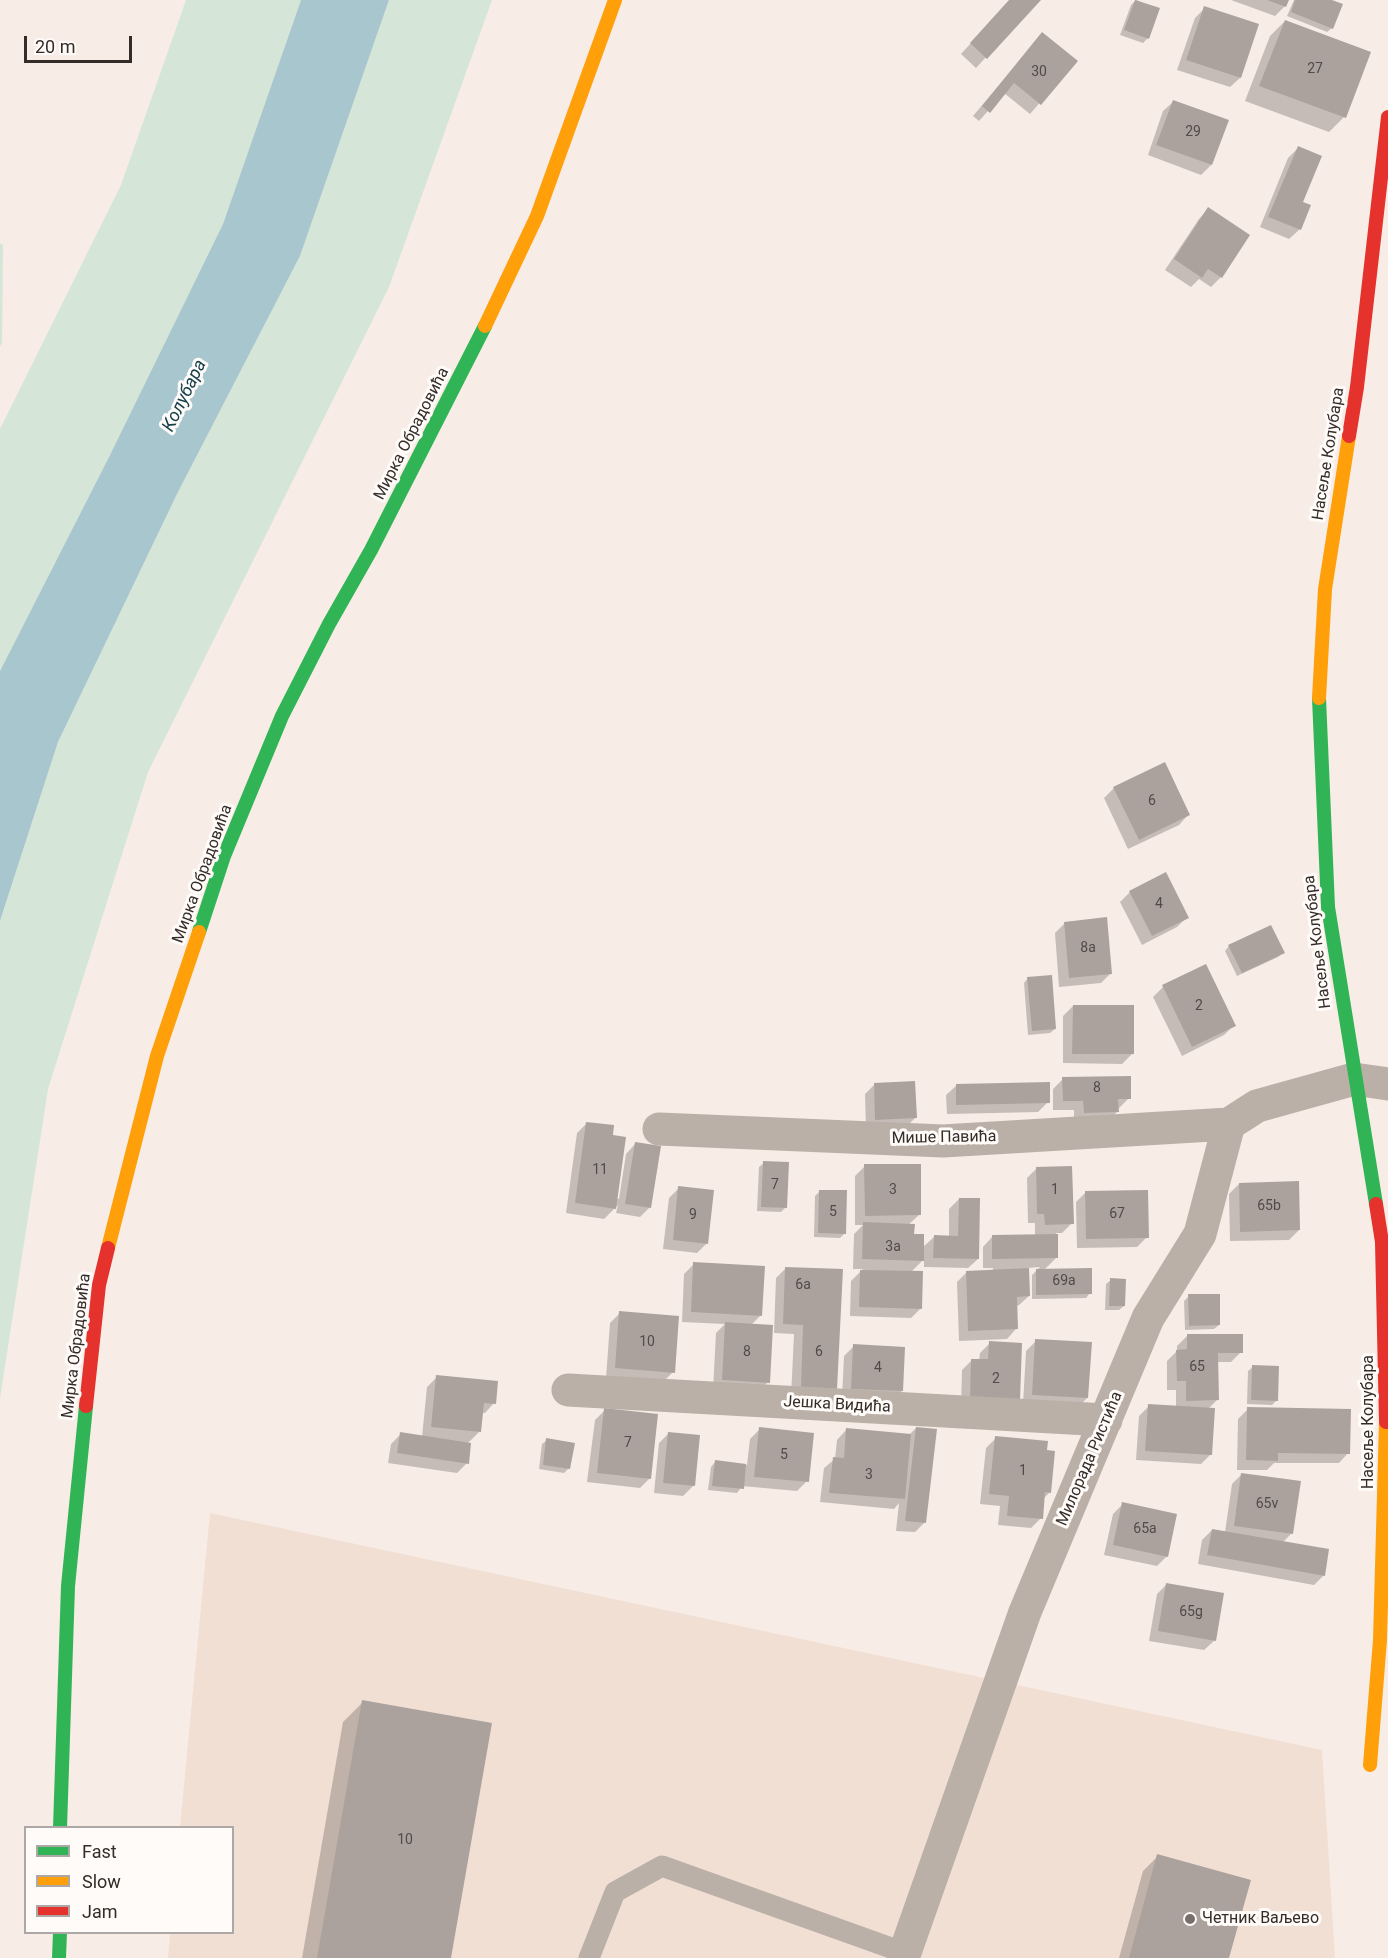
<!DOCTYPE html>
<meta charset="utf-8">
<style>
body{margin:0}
#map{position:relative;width:1388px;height:1958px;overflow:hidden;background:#f7ece6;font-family:Roboto,sans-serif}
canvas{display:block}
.legend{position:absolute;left:24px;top:1826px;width:210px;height:108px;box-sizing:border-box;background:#fffbf9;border:2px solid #ada8a5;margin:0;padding:8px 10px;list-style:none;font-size:18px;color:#332c28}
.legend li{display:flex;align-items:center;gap:12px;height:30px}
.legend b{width:30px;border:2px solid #ada8a5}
.scale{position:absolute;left:24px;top:36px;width:108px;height:27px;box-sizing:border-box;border:3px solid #332c28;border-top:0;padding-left:8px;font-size:18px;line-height:21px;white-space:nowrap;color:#332c28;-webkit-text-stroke:4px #fffbf9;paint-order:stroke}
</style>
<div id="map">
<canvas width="1388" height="1958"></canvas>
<ul class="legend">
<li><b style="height:8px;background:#30b455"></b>Fast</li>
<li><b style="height:8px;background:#ff9f0a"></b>Slow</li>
<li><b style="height:8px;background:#e5322d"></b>Jam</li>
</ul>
<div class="scale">20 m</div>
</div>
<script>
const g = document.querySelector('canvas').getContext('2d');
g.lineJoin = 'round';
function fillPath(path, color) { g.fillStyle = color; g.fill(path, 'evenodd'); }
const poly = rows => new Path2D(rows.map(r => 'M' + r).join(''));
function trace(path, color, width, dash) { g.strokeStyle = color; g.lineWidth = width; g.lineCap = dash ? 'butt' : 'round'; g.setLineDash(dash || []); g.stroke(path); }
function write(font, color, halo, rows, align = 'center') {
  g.font = font + ' Roboto,sans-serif'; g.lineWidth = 6; g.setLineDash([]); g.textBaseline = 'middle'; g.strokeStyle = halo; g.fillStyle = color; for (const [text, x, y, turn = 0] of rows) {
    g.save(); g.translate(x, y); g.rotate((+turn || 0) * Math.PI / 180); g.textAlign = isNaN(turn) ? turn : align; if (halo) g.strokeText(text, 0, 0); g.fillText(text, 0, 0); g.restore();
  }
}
const built = poly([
 [210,1513,1322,1750,1335,1958,168,1958,170,1933,232,1932,232,1828,180,1827]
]);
const green = poly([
 [186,0,301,0,223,224,109,457,0,671,0,429,121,185],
 [389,0,492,0,389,287,148,772,48,1089,0,1398,0,921,58,742,178,492,300,256],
 [0,243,3,245,2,343,0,346]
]);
const water = poly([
 [301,0,389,0,300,256,178,492,58,742,0,921,0,671,109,457,223,224]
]);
const shadow = poly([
 [1010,0,1039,0,976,68,961,54],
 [1136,0,1158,9,1147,39,1143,43,1120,35,1131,5],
 [1231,0,1287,0,1285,6,1275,16],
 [1294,0,1328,0,1332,28,1327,32,1287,16],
 [1205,8,1257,25,1240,78,1230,87,1177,70,1195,18],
 [1285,21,1344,117,1329,132,1245,101,1270,36],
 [1042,34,1076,61,1030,114,1004,93,979,121,973,116],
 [1173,102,1227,121,1211,165,1201,175,1148,155,1163,111],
 [1298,148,1301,203,1309,206,1299,230,1289,239,1260,227,1288,158],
 [1208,209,1221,277,1211,287,1199,279,1191,287,1165,270,1199,219],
 [1114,788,1188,815,1179,825,1128,849,1104,798],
 [1130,892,1187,917,1177,927,1142,945,1120,902],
 [1065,923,1111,973,1101,983,1059,987,1055,933],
 [1229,946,1283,952,1278,957,1237,976,1225,951],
 [1028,978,1055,1029,1050,1033,1028,1035,1024,983],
 [1163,987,1234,1025,1224,1035,1182,1056,1153,997],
 [1073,1006,1132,1054,1122,1064,1063,1063,1063,1016],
 [1063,1079,1129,1098,1119,1108,1117,1108,1117,1112,1107,1122,1074,1123,1074,1110,1053,1110,1053,1089],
 [875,1084,915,1118,905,1128,866,1129,865,1094],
 [956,1086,1048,1102,1038,1112,947,1114,946,1095],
 [587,1123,616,1198,619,1199,626,1154,635,1144,650,1207,640,1217,616,1213,618,1205,604,1219,566,1213,577,1133],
 [764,1163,785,1208,781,1212,757,1211,759,1167],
 [865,1166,919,1215,908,1225,922,1248,934,1237,949,1237,949,1209,959,1199,978,1259,968,1268,924,1267,924,1259,911,1272,921,1308,911,1318,850,1316,851,1281,863,1269,853,1269,854,1234,863,1225,855,1225,855,1176],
 [1037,1168,1072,1223,1062,1233,1056,1233,1057,1257,1044,1270,1090,1293,1086,1298,1032,1299,1032,1275,1040,1267,1027,1268,1029,1296,1019,1305,1016,1306,1016,1329,1007,1339,959,1341,957,1282,967,1272,993,1271,993,1268,983,1268,983,1247,992,1237,1035,1236,1035,1223,1028,1223,1027,1178],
 [1239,1184,1299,1230,1289,1240,1230,1241,1229,1194],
 [679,1188,707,1243,697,1253,663,1249,669,1198],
 [820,1191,845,1233,840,1238,814,1237,815,1196],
 [1086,1192,1147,1237,1137,1247,1077,1248,1076,1202],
 [694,1264,760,1316,751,1325,768,1382,758,1392,713,1390,716,1333,725,1324,682,1322,684,1274],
 [786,1268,836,1388,791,1397,794,1334,774,1333,776,1278],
 [1111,1280,1124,1306,1119,1310,1105,1310,1106,1284],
 [1189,1296,1219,1325,1214,1329,1185,1330,1184,1301],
 [620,1313,673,1372,663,1382,606,1378,610,1323],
 [1187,1336,1241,1352,1231,1362,1217,1362,1217,1400,1208,1409,1211,1454,1201,1464,1136,1460,1139,1416,1149,1406,1176,1407,1176,1390,1167,1390,1167,1361,1177,1351,1177,1346],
 [1036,1341,1087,1398,1077,1408,1023,1404,1026,1351],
 [990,1343,1020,1344,961,1407,962,1370,972,1360,979,1361,980,1353],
 [854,1346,902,1391,892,1401,842,1398,844,1356],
 [1253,1367,1277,1400,1272,1405,1247,1404,1248,1371],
 [437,1377,494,1403,485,1413,481,1413,479,1432,467,1444,467,1463,457,1473,388,1463,391,1444,401,1434,422,1437,427,1387],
 [1248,1409,1348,1453,1339,1463,1274,1463,1267,1470,1237,1470,1238,1419],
 [605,1410,650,1478,640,1488,587,1482,595,1420],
 [916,1428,925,1522,915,1532,896,1531,899,1503,894,1509,820,1502,824,1468,835,1459,837,1440,846,1430,909,1435],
 [760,1429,807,1481,797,1491,742,1486,737,1493,708,1490,711,1467,715,1462,747,1465,750,1439],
 [669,1433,693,1486,683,1496,654,1493,659,1443],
 [996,1438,1050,1492,1043,1499,1041,1518,1031,1528,998,1525,1000,1506,980,1504,986,1448],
 [547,1440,569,1468,564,1473,539,1469,542,1444],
 [1242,1474,1291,1534,1282,1543,1324,1575,1314,1585,1198,1564,1202,1540,1212,1530,1225,1532,1232,1484],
 [1123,1504,1167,1556,1157,1566,1104,1555,1113,1514],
 [1167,1584,1214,1641,1204,1650,1149,1641,1157,1594],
 [363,1702,450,1958,302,1958,343,1722],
 [1158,1856,1228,1958,1119,1958,1143,1871]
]);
const building = poly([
 [1009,0,1041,0,987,59,970,43],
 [1135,0,1160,8,1149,39,1124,30],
 [1267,0,1289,0,1286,7],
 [1295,0,1332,0,1343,4,1333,29,1291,12],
 [1204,6,1259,24,1241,78,1186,60],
 [1285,20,1371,52,1346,118,1259,86],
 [1042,32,1078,61,1041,105,1014,83,990,113,982,106],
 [1173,100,1229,120,1212,165,1156,145],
 [1298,146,1322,156,1303,202,1311,205,1301,230,1268,217],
 [1208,207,1250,235,1222,278,1208,269,1202,278,1174,259],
 [1165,762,1190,815,1139,840,1113,787],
 [1166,872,1189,918,1152,936,1129,891],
 [1107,917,1112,974,1069,978,1064,922],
 [1271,925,1285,953,1242,973,1228,945],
 [1206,964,1236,1026,1192,1047,1162,985],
 [1052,975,1056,1029,1032,1031,1027,977],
 [1073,1005,1134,1005,1134,1054,1072,1054],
 [1131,1076,1131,1099,1118,1099,1119,1112,1084,1113,1083,1101,1063,1101,1062,1077],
 [915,1081,917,1118,875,1120,874,1083],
 [1050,1082,1050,1103,956,1105,956,1084],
 [586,1122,614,1125,613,1135,626,1137,616,1209,575,1203],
 [635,1142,661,1146,651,1208,625,1204],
 [763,1161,789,1162,787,1208,761,1207],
 [864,1164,921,1164,921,1215,865,1216],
 [1072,1166,1074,1224,1045,1225,1044,1214,1037,1214,1036,1167],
 [1299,1181,1300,1230,1240,1232,1239,1183],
 [678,1186,714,1190,708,1244,673,1240],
 [819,1190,847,1190,846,1234,818,1233],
 [1148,1190,1149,1238,1086,1239,1085,1191],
 [959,1198,980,1198,979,1259,933,1258,934,1235,958,1236],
 [863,1222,915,1224,914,1234,924,1234,924,1261,862,1259],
 [1058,1234,1058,1258,992,1259,992,1235],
 [693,1262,765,1266,762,1316,691,1312],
 [785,1267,843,1269,837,1389,801,1387,803,1325,783,1324],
 [1029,1268,1030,1296,1017,1297,1018,1329,968,1331,966,1271],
 [1092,1268,1092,1294,1036,1295,1036,1269],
 [860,1270,923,1271,922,1309,859,1307],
 [1110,1278,1126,1279,1125,1306,1109,1306],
 [1188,1294,1220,1294,1220,1325,1189,1326],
 [619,1311,679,1316,675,1373,615,1368],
 [725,1322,773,1325,770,1383,722,1380],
 [1187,1334,1243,1334,1243,1353,1218,1353,1219,1400,1186,1401,1186,1381,1177,1381,1176,1350,1187,1349],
 [1035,1339,1092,1342,1088,1398,1032,1395],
 [989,1341,1022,1343,1020,1400,970,1398,971,1359,988,1359],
 [853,1344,905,1347,903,1391,851,1389],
 [1252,1365,1279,1366,1278,1401,1251,1400],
 [436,1375,498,1381,496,1404,484,1403,481,1432,431,1427],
 [1148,1404,1215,1408,1212,1455,1145,1451],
 [1247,1407,1351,1409,1350,1454,1278,1453,1278,1461,1246,1460],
 [604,1408,658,1414,651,1479,597,1473],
 [759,1427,814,1433,809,1482,754,1477],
 [916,1427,937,1429,926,1523,905,1521],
 [846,1428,911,1434,905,1499,829,1493,833,1457,844,1458],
 [400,1432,471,1443,469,1464,397,1453],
 [668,1432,700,1435,695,1486,663,1483],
 [995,1436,1048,1441,1047,1450,1055,1451,1051,1493,1045,1492,1043,1519,1007,1516,1009,1496,989,1494],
 [546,1438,575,1443,570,1469,543,1465],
 [715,1460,746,1464,744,1489,712,1486],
 [1241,1473,1301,1481,1293,1534,1234,1526],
 [1122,1502,1177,1514,1168,1557,1113,1545],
 [1212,1529,1329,1549,1325,1576,1207,1555],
 [1166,1583,1224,1593,1216,1641,1158,1631],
 [362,1700,492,1723,451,1958,317,1958],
 [1157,1854,1251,1880,1229,1958,1129,1958]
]);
const lane = poly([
 [589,1958,615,1892,662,1866,905,1953]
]);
const street = poly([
 [659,1129,943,1141,1229,1124],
 [568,1390,1106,1420],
 [903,1958,1025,1612,1148,1318,1200,1234,1229,1124,1257,1106,1354,1079,1388,1084]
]);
const fast = poly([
 [1319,698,1328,907,1376,1204],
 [199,932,224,856,282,716,329,624,371,550,485,326],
 [60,1828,68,1586,86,1406],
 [59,1958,60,1932]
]);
const slow = poly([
 [485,326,537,216,615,0],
 [1319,698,1325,589,1349,436],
 [108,1248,157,1056,199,932],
 [1370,1765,1380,1640,1386,1422]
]);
const jam = poly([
 [1349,436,1357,387,1388,117],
 [1376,1204,1382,1242,1386,1422],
 [86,1406,99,1285,108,1248]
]);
const markers = [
 [1190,1919,6,"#786f6a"]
];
const numberNames = [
 ["27",1315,69],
 ["30",1039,72],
 ["29",1193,132],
 ["6",1152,801],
 ["4",1159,904],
 ["8a",1088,948],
 ["2",1199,1006],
 ["8",1097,1088],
 ["11",600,1170],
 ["7",775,1185],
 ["3",893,1190],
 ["1",1055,1190],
 ["65b",1269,1206],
 ["5",833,1212],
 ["67",1117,1214],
 ["9",693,1215],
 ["3a",893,1247],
 ["69a",1064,1281],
 ["6a",803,1285],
 ["10",647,1342],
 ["8",747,1352],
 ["6",819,1352],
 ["65",1197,1367],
 ["4",878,1368],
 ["2",996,1379],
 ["7",628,1443],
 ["5",784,1455],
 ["1",1023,1471],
 ["3",869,1475],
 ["65v",1267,1504],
 ["65a",1145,1529],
 ["65g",1191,1612],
 ["10",405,1840]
];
const streetNames = [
 ["Мирка Обрадовића",412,434,-63],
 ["Насеље Колубара",1329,454,-81],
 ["Мирка Обрадовића",203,874,-70],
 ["Насеље Колубара",1318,942,-97],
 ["Мише Павића",944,1138,-1],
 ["Мирка Обрадовића",77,1346,-83],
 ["Јешка Видића",837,1405,3],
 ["Насеље Колубара",1369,1422,-90],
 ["Милорада Ристића",1090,1459,-67]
];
const poiNames = [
 ["Четник Ваљево",1202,1919]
];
const waterNames = [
 ["Колубара",185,396,-64]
];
fillPath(built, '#f2dfd4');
fillPath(green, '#d5e6d8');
fillPath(water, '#a8c6cd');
fillPath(shadow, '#0003');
fillPath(building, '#aba29e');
trace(lane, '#bab0a8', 21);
trace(street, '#bab0a8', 33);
trace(fast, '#30b455', 14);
trace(slow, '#ff9f0a', 14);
trace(jam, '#e5322d', 14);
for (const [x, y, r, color] of markers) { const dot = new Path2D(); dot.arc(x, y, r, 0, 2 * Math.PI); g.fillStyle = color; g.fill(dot); trace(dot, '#fffbf9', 2); }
write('14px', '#514a46', null, numberNames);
write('16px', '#332c28', '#fffbf9', streetNames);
write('16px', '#332c28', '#fffbf9', poiNames, 'left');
write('italic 18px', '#15404a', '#fffbf9', waterNames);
</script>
